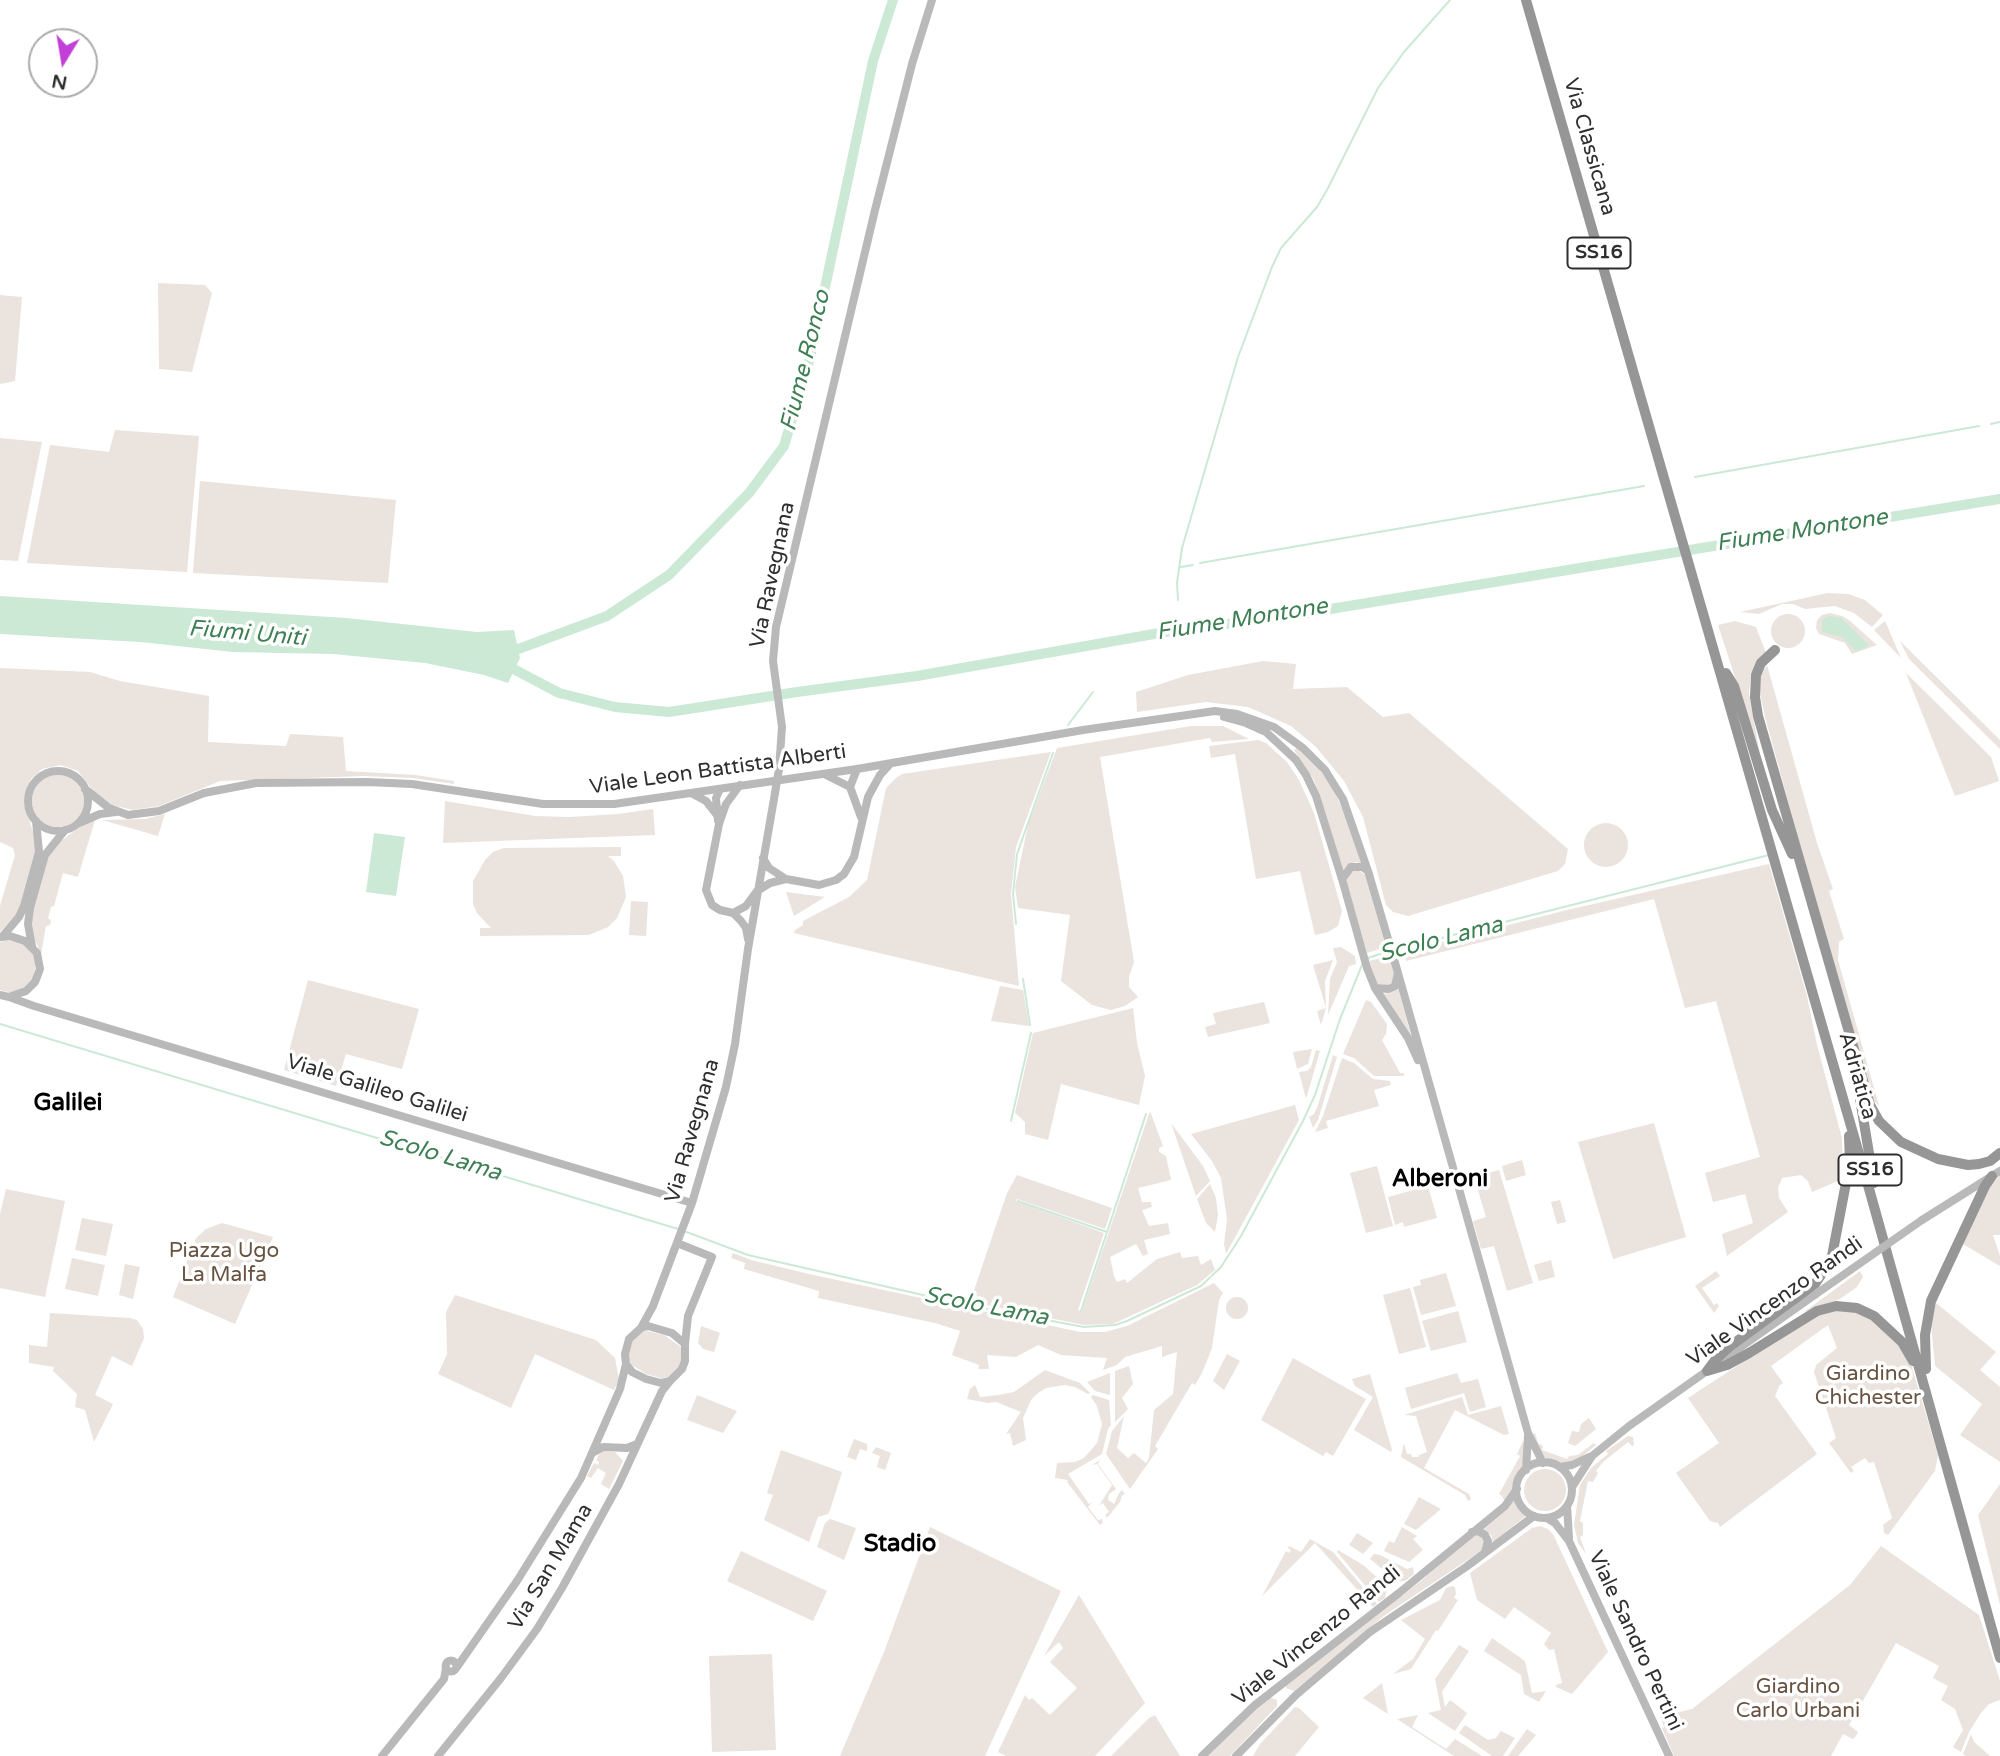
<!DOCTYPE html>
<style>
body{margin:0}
#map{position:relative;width:2000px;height:1756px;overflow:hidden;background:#fff;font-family:"Varela Round",sans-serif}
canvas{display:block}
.north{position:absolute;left:28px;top:28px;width:70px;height:70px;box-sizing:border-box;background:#fff;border:2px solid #acacac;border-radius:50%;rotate:191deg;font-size:19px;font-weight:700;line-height:28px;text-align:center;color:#2f2f2f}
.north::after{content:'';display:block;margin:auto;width:24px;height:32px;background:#c340d8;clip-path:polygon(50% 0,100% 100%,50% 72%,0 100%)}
</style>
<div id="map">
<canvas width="2000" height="1756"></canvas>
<div class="north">N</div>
</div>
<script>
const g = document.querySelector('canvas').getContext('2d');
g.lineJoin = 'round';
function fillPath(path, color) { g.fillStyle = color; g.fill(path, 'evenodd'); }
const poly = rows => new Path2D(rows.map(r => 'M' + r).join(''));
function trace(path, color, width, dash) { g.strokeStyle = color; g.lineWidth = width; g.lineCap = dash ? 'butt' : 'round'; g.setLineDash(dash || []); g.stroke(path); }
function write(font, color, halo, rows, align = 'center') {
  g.font = font + ' "Varela Round",sans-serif'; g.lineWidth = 7; g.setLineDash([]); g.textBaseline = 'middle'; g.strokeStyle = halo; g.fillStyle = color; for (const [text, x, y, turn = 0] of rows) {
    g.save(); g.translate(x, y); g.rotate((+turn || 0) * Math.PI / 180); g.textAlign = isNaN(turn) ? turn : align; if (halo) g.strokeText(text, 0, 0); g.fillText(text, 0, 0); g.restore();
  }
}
const green = poly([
 [158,283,205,285,212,293,192,372,159,369],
 [0,295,22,297,15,381,0,384],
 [115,430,199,436,187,572,27,563,50,445,109,452],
 [0,438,42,442,18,561,0,560],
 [200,481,396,500,388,583,193,573],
 [1828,593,1848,594,1865,600,1883,615,1872,627,1854,613,1835,606,1805,609,1793,604,1782,604,1759,614,1740,612],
 [1830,613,1842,616,1849,620,1877,645,1852,654,1845,643,1819,634,1816,628,1817,620,1822,615],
 '1771 631a17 17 0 1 1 34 0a17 17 0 1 1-34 0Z',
 [1735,621,1756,627,1766,653,1751,673,1749,693,1760,754,1718,625],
 [1885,621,1901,658,1874,630],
 [1900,641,2000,740,2000,749,1909,659],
 [1263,661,1296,664,1293,689,1347,687,1383,717,1409,713,1568,849,1565,864,1558,871,1408,916,1393,912,1386,905,1363,817,1344,781,1316,747,1291,726,1248,707,1206,702,1137,712,1136,692,1188,675],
 [1767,665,1817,843,1833,889,1829,891,1844,939,1839,942,1838,960,1879,1106,1869,1096,1765,717,1759,689,1761,675],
 [0,668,90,672,120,681,209,696,208,742,286,746,290,734,343,737,346,771,416,775,454,781,454,784,413,778,364,776,220,781,159,806,133,810,112,805,94,792,78,771,61,765,42,769,31,779,26,789,24,804,34,835,36,851,19,913,0,932,0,906,15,855,13,848,0,842],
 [1906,673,1991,757,1999,781,1955,796],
 [1191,726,1223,726,1249,739,1212,742,1210,738,1100,757,1134,962,1129,977,1129,987,1138,997,1125,1006,1111,1010,1092,1005,1061,981,1070,915,1018,908,1015,887,1028,825,1057,748],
 [1258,740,1266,743,1287,762,1299,780,1314,813,1342,911,1338,926,1328,932,1315,935,1300,871,1256,879,1235,754,1211,758,1209,746],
 [1298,747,1316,765,1332,787,1347,818,1363,865,1357,862,1350,864,1343,870,1314,780,1294,750],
 [1051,752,1016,847,1011,894,1019,986,794,933,795,930,803,925,803,921,849,897,867,880,886,788,896,778,902,774],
 '32 801a26 26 0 1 1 52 0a26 26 0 1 1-52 0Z',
 [445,801,535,816,569,817,618,814,653,809,655,835,443,843],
 [165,814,158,836,102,820,145,819],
 [95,820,78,877,63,873,54,906,51,907,48,918,51,921,50,925,46,926,41,955,35,940,31,917,45,861,57,844,84,824],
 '1584 845a22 22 0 1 1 44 0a22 22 0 1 1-44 0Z',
 [621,847,621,856,608,856,614,861,623,876,626,897,617,918,608,927,589,935,480,936,480,928,491,928,477,913,473,904,473,881,485,860,493,852,504,848],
 [1769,864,1807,996,1817,1045,1842,1138,1843,1175,1840,1180,1812,1192,1808,1181,1801,1175,1782,1178,1778,1188,1779,1198,1788,1212,1727,1256,1722,1234,1753,1223,1745,1194,1713,1202,1705,1173,1760,1157,1716,1001,1685,1008,1654,899,1406,961,1403,952,1567,910],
 [1354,870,1358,870,1365,875,1386,947,1367,953,1346,880],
 [786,892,825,897,794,916],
 [631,901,648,902,646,936,629,935],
 [7,940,23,943,34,955,36,963,33,979,21,990,12,993,0,990,0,942],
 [1341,947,1355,956,1356,964,1349,966,1328,1015,1330,979,1337,962,1333,948],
 [1389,956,1395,976,1391,984,1388,986,1377,985,1369,961],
 [1333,960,1325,981,1326,1008,1321,1025,1317,1011,1326,1008,1313,965],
 [308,980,419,1009,402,1069,346,1054,336,1086,284,1070],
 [1000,986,1023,990,1029,1026,991,1021],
 [1398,987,1411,1036,1411,1039,1379,994,1391,993],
 [1366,1000,1371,1002,1387,1024,1386,1034,1382,1040,1400,1073,1404,1073,1404,1076,1374,1076,1354,1058,1343,1054],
 [1264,1002,1270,1023,1208,1037,1205,1027,1216,1024,1213,1013],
 [1133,1008,1137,1043,1145,1076,1139,1105,1061,1084,1048,1140,1025,1134,1025,1122,1015,1113,1033,1033],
 [1312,1049,1308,1064,1297,1069,1293,1052],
 [1316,1050,1320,1051,1306,1099,1299,1072,1307,1071,1311,1067],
 [1333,1055,1337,1057,1318,1120,1313,1128,1309,1117,1314,1114,1317,1108],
 [1342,1058,1354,1063,1373,1079,1390,1081,1391,1085,1374,1090,1379,1106,1326,1121,1328,1128,1315,1132,1323,1116],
 [1295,1105,1299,1120,1226,1254,1224,1244,1227,1219,1221,1178,1212,1161,1191,1134],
 [1150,1111,1163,1146,1159,1148,1159,1152,1166,1156,1171,1180,1138,1188,1142,1202,1151,1202,1152,1207,1142,1210,1149,1226,1168,1223,1170,1234,1144,1240,1148,1254,1143,1256,1136,1244,1110,1257,1114,1276,1117,1282,1125,1279,1127,1283,1157,1259,1180,1252,1182,1258,1198,1256,1201,1265,1211,1259,1215,1270,1197,1285,1113,1324,1084,1325,970,1302,1007,1193,1017,1175,1112,1208,1105,1229,1017,1199,1016,1201,1104,1233,1078,1310,1082,1311],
 [1171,1123,1203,1166,1210,1181,1196,1196],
 [1654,1123,1686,1237,1613,1259,1578,1142],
 [1522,1160,1526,1175,1506,1181,1502,1166],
 [1377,1166,1393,1226,1366,1233,1350,1173],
 [1499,1170,1533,1283,1507,1291,1494,1246,1481,1249,1473,1221,1486,1217,1474,1177],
 [2000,1176,2000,1235,1993,1235,2000,1256,2000,1266,1961,1243,1991,1184],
 [1210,1184,1216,1198,1218,1215,1215,1232,1206,1223,1197,1199],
 [1428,1186,1437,1218,1404,1227,1403,1222,1395,1225,1388,1197],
 [6,1189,65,1201,45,1297,0,1288,0,1214],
 [1560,1200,1566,1222,1557,1224,1551,1202],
 [82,1218,113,1224,106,1256,75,1250],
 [222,1223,273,1237,235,1324,173,1297,196,1238,206,1229],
 [733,1253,751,1260,809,1274,1080,1332,1105,1332,1127,1326,1214,1283,1223,1293,1219,1300,1212,1348,1202,1373,1195,1385,1192,1383,1155,1446,1158,1449,1130,1489,1106,1454,1112,1431,1124,1416,1117,1448,1128,1458,1134,1453,1146,1463,1149,1458,1154,1410,1173,1394,1177,1352,1162,1357,1162,1346,1125,1357,1117,1365,1103,1370,1107,1358,1061,1355,1038,1345,1016,1357,987,1355,989,1369,978,1369,979,1365,952,1355,960,1331,935,1323,818,1298,819,1291,744,1269,745,1263,731,1258],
 [72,1258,105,1265,98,1296,65,1289],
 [1551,1260,1555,1277,1539,1281,1534,1265],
 [125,1264,140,1267,133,1299,119,1295],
 [1716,1271,1720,1276,1702,1288,1714,1305,1717,1303,1719,1306,1714,1313,1695,1286],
 [1860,1271,1863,1277,1857,1287,1840,1299,1804,1312],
 [1446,1273,1456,1306,1421,1315,1413,1287,1421,1285,1420,1280],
 [1410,1288,1426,1347,1399,1354,1383,1295],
 [455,1295,596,1340,615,1358,619,1380,614,1390,535,1354,511,1408,438,1374,447,1354,446,1312],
 '1226 1308a11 11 0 1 1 22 0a11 11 0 1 1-22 0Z',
 [1936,1303,1996,1352,1980,1370,2000,1387,2000,1462,1960,1435,1982,1404,1935,1366,1931,1323],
 [1836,1310,1853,1311,1868,1317,1901,1344,1911,1364,1938,1455,1935,1471,1888,1535,1884,1533,1883,1525,1892,1518,1874,1462,1869,1463,1865,1458,1851,1467,1854,1471,1851,1473,1829,1443,1836,1438,1814,1372,1816,1365,1837,1348,1828,1325,1771,1366,1783,1383,1779,1386,1775,1396,1817,1454,1720,1527,1718,1523,1710,1521,1676,1473,1719,1443,1688,1398,1818,1313],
 [1458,1311,1467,1342,1431,1351,1422,1321],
 [50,1313,130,1318,137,1320,143,1329,144,1338,132,1366,112,1356,95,1395,113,1404,94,1442,85,1410,75,1407,77,1394,53,1371,54,1367,29,1363,29,1345,47,1347],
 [701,1326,720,1333,714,1352,703,1349,698,1343],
 [647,1331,664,1335,681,1347,683,1352,680,1367,670,1377,661,1378,646,1374,632,1365,628,1358,628,1344,641,1332],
 [1227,1354,1240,1361,1224,1390,1213,1381],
 [1293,1358,1366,1399,1333,1456,1326,1452,1323,1456,1261,1420],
 [1129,1366,1133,1384,1122,1398,1128,1409,1115,1422,1115,1371],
 [1045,1370,1080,1383,1090,1393,1088,1394,1075,1387,1065,1385,1046,1388,1038,1393,1031,1400,1023,1418,1026,1440,1013,1446,1010,1433,1006,1434,1021,1412,996,1402,988,1403,967,1399,970,1389,975,1385,980,1397,998,1395,1014,1392],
 [1110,1373,1110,1395,1095,1391,1087,1382],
 [1457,1373,1461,1383,1478,1379,1486,1407,1470,1412,1464,1393,1411,1409,1405,1388],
 [1370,1374,1392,1450,1391,1452,1354,1430,1373,1397,1355,1386,1352,1379],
 [697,1395,737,1411,723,1433,687,1420],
 [1093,1395,1109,1400,1111,1425,1108,1429,1102,1454,1068,1474,1089,1504,1093,1501,1088,1507,1098,1520,1102,1519,1103,1523,1100,1525,1067,1482,1068,1480,1055,1478,1057,1463,1075,1462,1084,1458,1097,1443,1102,1424,1097,1406,1091,1397],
 [1462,1397,1468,1415,1501,1406,1509,1434,1504,1435,1455,1410,1424,1468,1469,1494,1471,1499,1468,1501,1465,1495,1401,1457,1404,1443,1407,1454,1411,1454,1412,1457,1419,1457,1419,1455,1427,1452,1416,1416,1404,1415],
 [1589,1418,1596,1429,1575,1446,1568,1443,1572,1431,1579,1432,1581,1424],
 [1535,1433,1538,1443,1543,1446,1542,1450,1567,1459,1569,1456,1578,1455,1594,1443,1596,1445,1575,1462,1563,1463,1554,1461,1542,1456,1533,1434],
 [1628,1436,1633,1437,1634,1445,1632,1446,1628,1442,1603,1462,1596,1471,1598,1473,1593,1482,1588,1481,1580,1521,1583,1523,1583,1535,1580,1537,1586,1554,1578,1543,1574,1525,1580,1485,1591,1468,1608,1454,1606,1451],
 [854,1439,867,1444,867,1451,860,1449,856,1460,847,1457],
 [1523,1441,1526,1450,1522,1469,1516,1476,1512,1493,1505,1503,1502,1496,1499,1494,1520,1456,1517,1454],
 [876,1447,891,1453,885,1470,877,1467,880,1456,872,1453],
 [781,1450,842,1472,830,1510,828,1514,818,1517,809,1542,764,1520,773,1495,767,1493],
 [601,1451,615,1452,623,1461,609,1489,601,1484,606,1473,598,1468,591,1478,587,1476,594,1463,598,1465,599,1462,596,1460],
 [1100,1460,1098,1464,1116,1489,1109,1494,1108,1500,1114,1504,1119,1493,1122,1490,1125,1494,1122,1495,1120,1502,1107,1518,1105,1515,1109,1512,1103,1503,1099,1506,1112,1485,1097,1464,1092,1465],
 '1524 1490a21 21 0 1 1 42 0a21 21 0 1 1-42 0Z',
 [2000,1484,2000,1605,1978,1515],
 [1419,1497,1441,1509,1416,1530,1404,1524],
 [1515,1498,1520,1509,1527,1515,1493,1542,1491,1535,1481,1528],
 [830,1519,856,1528,844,1560,817,1547,825,1523],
 [1540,1526,1548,1529,1553,1534,1608,1652,1572,1694,1556,1687,1556,1685,1562,1683,1554,1649,1549,1650,1544,1644,1551,1633,1514,1607,1505,1619,1477,1600,1470,1573,1532,1528],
 [930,1527,1061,1591,985,1756,840,1756,884,1652],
 [1402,1527,1417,1536,1413,1539,1423,1550,1409,1562,1384,1551,1389,1541,1394,1543],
 [1357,1533,1373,1543,1363,1554,1349,1545],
 [1479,1534,1484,1540,1484,1547,1481,1551,1385,1615,1294,1691,1286,1688,1286,1686,1421,1581,1472,1535],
 [1310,1539,1333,1552,1377,1604,1373,1607,1315,1543,1262,1596,1286,1551,1289,1553,1291,1550,1288,1548,1289,1546,1301,1552],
 [1881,1546,1979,1615,2000,1681,2000,1700,1989,1704,1981,1713,1969,1732,1961,1752,1953,1747,1963,1730,1955,1709,1941,1700,1948,1686,1933,1678,1939,1666,1896,1643,1849,1725,1858,1732,1856,1736,1853,1739,1843,1734,1831,1756,1674,1756,1662,1728,1664,1727,1657,1708,1660,1705,1676,1713,1692,1709,1850,1585],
 [1338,1550,1363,1565,1380,1580,1377,1579,1372,1583,1375,1586,1381,1583,1387,1589,1385,1598,1379,1602,1337,1552],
 [741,1551,827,1591,813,1621,727,1581],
 [1374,1554,1380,1555,1407,1569,1413,1567,1414,1574,1405,1581,1397,1581,1370,1559],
 [1452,1586,1455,1587,1456,1594,1454,1598,1458,1600,1438,1631,1436,1630,1411,1669,1393,1674,1413,1659,1425,1639,1401,1620,1440,1600,1446,1588],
 [1079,1595,1145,1703,1095,1756,1006,1756,998,1752,1025,1695,1029,1700,1032,1698,1050,1715,1077,1688,1050,1662,1063,1648,1059,1642,1044,1656],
 [1492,1638,1525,1661,1532,1693,1546,1691,1539,1702,1524,1694,1521,1675,1484,1651],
 [1459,1645,1469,1651,1442,1692,1445,1707,1450,1700,1467,1713,1455,1731,1428,1713,1441,1710,1435,1679],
 [772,1654,776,1750,712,1752,709,1656],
 [1382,1683,1388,1714,1363,1698],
 [1269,1697,1277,1700,1277,1706,1230,1756,1207,1756],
 [1295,1707,1299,1708,1319,1727,1295,1756,1253,1756,1260,1744],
 [1155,1715,1180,1756,1111,1756,1149,1718],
 [1418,1715,1412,1727,1446,1749,1455,1739,1482,1756,1454,1756,1397,1719],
 [1465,1725,1488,1740,1496,1738,1501,1731,1515,1738,1503,1756,1492,1756,1459,1733],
 [1527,1729,1536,1735,1518,1756,1508,1756],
 [1971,1734,1974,1742,1990,1756,1966,1756,1963,1754]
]);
const water = poly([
 [0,596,346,618,477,632,514,630,520,658,508,683,484,675,425,663,333,654,233,652,140,642,0,634],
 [1829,616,1841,618,1868,644,1867,647,1856,651,1842,637,1822,632,1822,620],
 [374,833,405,837,396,896,366,892]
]);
const stream = poly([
 [1991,424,2000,422],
 [1695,477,1979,426],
 [1200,563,1644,486],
 [1181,567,1193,565],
 [1178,600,1177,583,1182,548,1238,357,1272,267,1281,248,1317,207,1327,190,1378,88,1404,52,1450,0],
 [1178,619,1180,630],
 [1068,725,1093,692],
 [1016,924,1013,894,1017,854,1053,753],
 [1394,950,1769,855],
 [1368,958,1389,951],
 [1023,979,1030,1025],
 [0,1024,678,1229],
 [1011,1121,1031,1033],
 [1018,1201,1107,1232],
 [684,1231,748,1255,971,1306,1084,1327,1115,1325,1127,1321,1201,1286,1221,1267,1241,1236,1303,1121,1315,1095,1340,1019,1362,965],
 [1081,1311,1146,1114]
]);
const river = poly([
 [505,654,607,616,669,575,749,493,784,446,810,358,873,61,893,0],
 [504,664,559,693,615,707,669,712,797,692,917,676,1165,632,1288,616,2000,499]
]);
const secondary = poly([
 [1224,717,1246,723,1266,732,1296,760,1306,775,1316,796,1342,879],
 [779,769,782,727,773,661,776,627,875,210,912,64,932,0],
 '28 801a30 30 0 1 1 60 0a30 30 0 1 1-60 0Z',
 [824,774,850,787,861,817],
 [740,785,726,804,719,824,706,890,712,905,720,910,733,913,741,921,746,928,748,939],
 [850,787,857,769],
 [85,789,109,808,128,815,159,811,204,793,256,783,367,782,412,784,543,804,614,804,857,769,1083,730,1215,711,1237,714,1274,727,1303,748,1325,770,1343,799,1368,871],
 [693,794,706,801,717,815],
 [718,821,716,798,720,789],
 [79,823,100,814,116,812],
 [763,858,769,868,786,879],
 [1351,867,1362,867,1368,871,1398,973,1395,986,1389,989,1375,988,1367,968,1342,879,1351,867],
 [733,913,746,906,757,891,770,883,786,879,819,885,836,880,844,874,854,857,868,797,880,775,890,764],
 [2,937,19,917,24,906,39,852,36,821],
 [32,946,28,924,30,908,45,855,65,830],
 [1398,973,1528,1433,1543,1463],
 [1375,988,1408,1038,1418,1060],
 [0,995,9,997,26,991,35,982,40,969,37,953,25,941,10,936,1,937],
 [9,997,34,1006,692,1203],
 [1922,1220,2000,1171],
 [677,1243,712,1257,688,1316,685,1344],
 [648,1326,672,1333,685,1344,685,1361,682,1369,670,1381,661,1383,646,1379,632,1372,626,1364,625,1354,629,1339,641,1328,648,1326],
 [641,1328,653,1306,692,1203,726,1087,735,1044,748,949,775,793],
 [594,1452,603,1447,627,1448,637,1444],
 '1516 1490a28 28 0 1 1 56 0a28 28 0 1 1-56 0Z',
 [1560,1467,1572,1465,1589,1457],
 [1526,1470,1528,1436],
 [1572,1487,1592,1456,1629,1426,1816,1294],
 [1567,1506,1569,1538],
 [1547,1518,1555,1523,1569,1541,1669,1756],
 [1472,1532,1478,1531,1485,1535,1488,1541,1485,1552],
 '445.5 1666a5.5 5.5 0 1 1 11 0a5.5 5.5 0 1 1-11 0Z',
 [457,1667,517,1581,581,1478,620,1389,626,1364],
 [382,1756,444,1679,446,1668],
 [438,1756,501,1678,537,1629,562,1588,619,1484,662,1391,670,1381],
 [1202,1756,1255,1705,1399,1593,1505,1506,1517,1489],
 [1236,1756,1296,1695,1370,1632,1466,1567,1534,1516]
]);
const highway = poly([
 [1526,0,1868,1185,2000,1658],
 [1775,650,1761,663,1756,675,1755,697,1758,716,1870,1105,1879,1121,1901,1142,1938,1159,1968,1165,1979,1164,1990,1161,2000,1153],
 [1726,673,1734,686,1772,810,1792,854],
 [1857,1081,1874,1183],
 [1926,1369,1925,1335,1931,1301,1985,1186,1992,1176],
 [1707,1371,1716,1359,1729,1347,1815,1284,1825,1269,1832,1256,1850,1162,1849,1136],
 [1707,1371,1727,1365,1749,1353,1817,1311,1836,1306,1857,1308,1874,1316,1902,1342,1913,1361]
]);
const secondaryBridge = poly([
 [775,793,779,769],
 [1816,1294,1922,1220]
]);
const shields = [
 [1599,253,63],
 [1870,1170,63]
];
const shieldNames = [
 ["SS16",1599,253],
 ["SS16",1870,1170]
];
const streetNames = [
 ["Via Classicana",1589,147,74],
 ["Via Ravegnana",773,575,-78],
 ["Viale Leon Battista Alberti",718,770,-8],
 ["Adriatica",1857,1076,74],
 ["Viale Galileo Galilei",377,1089,17],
 ["Via Ravegnana",693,1131,-74],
 ["Viale Vincenzo Randi",1775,1302,-35],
 ["Via San Mama",551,1567,-59],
 ["Viale Vincenzo Randi",1317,1636,-39],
 ["Viale Sandro Pertini",1635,1641,65]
];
const parkNames = [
 ["Piazza Ugo",224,1251],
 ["La Malfa",224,1275],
 ["Giardino",1868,1374],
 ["Chichester",1868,1398],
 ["Giardino",1798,1687],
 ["Carlo Urbani",1798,1711]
];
const waterNames = [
 ["Fiume Ronco",806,361,-76],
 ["Fiume Montone",1802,531,-9],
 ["Fiume Montone",1242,620,-9],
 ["Fiumi Uniti",247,634,5],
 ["Scolo Lama",1441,940,-14],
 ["Scolo Lama",440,1156,17],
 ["Scolo Lama",986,1307,11]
];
const quarterNames = [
 ["Galilei",68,1104],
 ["Alberoni",1440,1180],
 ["Stadio",900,1545]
];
fillPath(green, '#ebe3de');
fillPath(water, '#cce9d6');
trace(stream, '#cce9d6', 2);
trace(river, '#cce9d6', 10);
trace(secondary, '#b9b9b9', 8);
trace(highway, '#969696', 10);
trace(secondaryBridge, '#b9b9b9', 8);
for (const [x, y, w] of shields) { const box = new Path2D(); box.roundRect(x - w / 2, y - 15.5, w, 31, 5); g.fillStyle = '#fff'; g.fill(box); trace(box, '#2f2f2f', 2); }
write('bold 19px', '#2f2f2f', null, shieldNames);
write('21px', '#2f2f2f', '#fff', streetNames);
write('21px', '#685340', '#fff', parkNames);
write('italic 23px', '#3e7f54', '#fff', waterNames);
write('bold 24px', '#000', '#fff', quarterNames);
</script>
